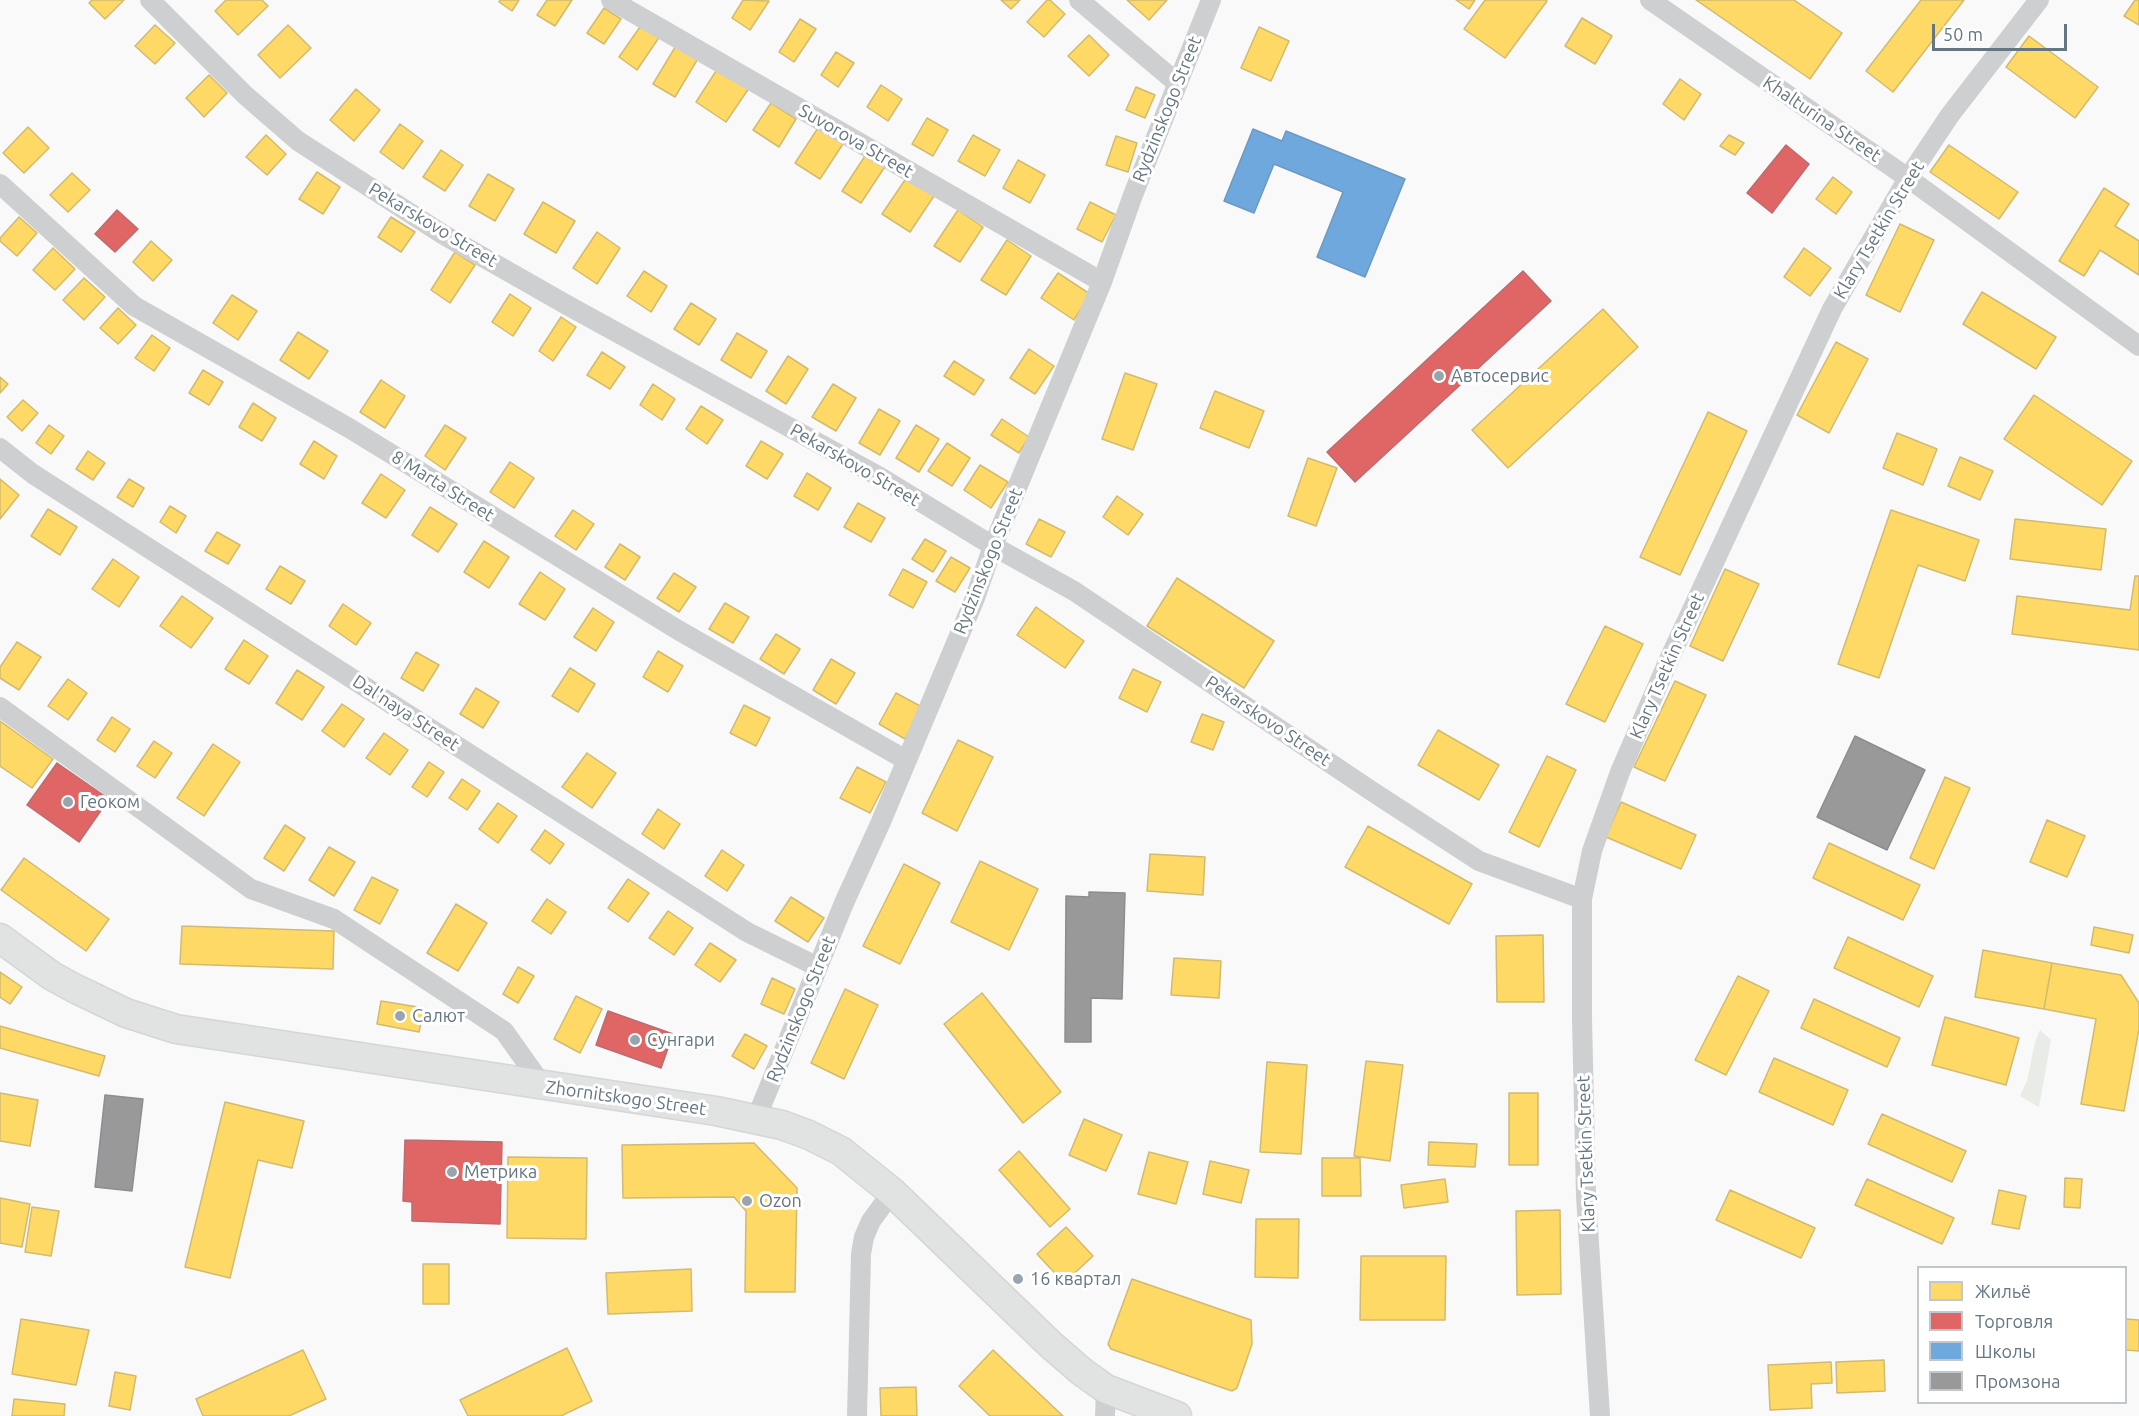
<!DOCTYPE html>
<meta charset="utf-8">
<style>
body{margin:0}
#map{position:relative;width:2139px;height:1416px;overflow:hidden;background:#f9f9f9;font-family:Ubuntu,sans-serif}
canvas{display:block}
.legend{position:absolute;left:1917px;top:1266px;width:210px;height:138px;box-sizing:border-box;background:#fff;border:2px solid #c1c8cd;margin:0;padding:8px 10px;list-style:none;font-size:18px;color:#657683}
.legend li{display:flex;align-items:center;gap:12px;height:30px}
.legend b{width:30px;border:2px solid #c1c8cd}
.scale{position:absolute;left:1932px;top:24px;width:135px;height:27px;box-sizing:border-box;border:3px solid #657683;border-top:0;padding-left:8px;font-size:18px;line-height:21px;white-space:nowrap;color:#657683;-webkit-text-stroke:4px #fff;paint-order:stroke}
</style>
<div id="map">
<canvas width="2139" height="1416"></canvas>
<ul class="legend">
<li><b style="height:16px;background:#ffd966"></b>Жильё</li>
<li><b style="height:16px;background:#e06666"></b>Торговля</li>
<li><b style="height:16px;background:#6fa8dc"></b>Школы</li>
<li><b style="height:16px;background:#999"></b>Промзона</li>
</ul>
<div class="scale">50 m</div>
</div>
<script>
const g = document.querySelector('canvas').getContext('2d');
g.lineJoin = 'round';
function fillPath(path, color) { g.fillStyle = color; g.fill(path, 'evenodd'); }
const poly = rows => new Path2D(rows.map(r => 'M' + r).join(''));
function trace(path, color, width, dash) { g.strokeStyle = color; g.lineWidth = width; g.lineCap = dash ? 'butt' : 'round'; g.setLineDash(dash || []); g.stroke(path); }
function write(font, color, halo, rows, align = 'center') {
  g.font = font + ' Ubuntu,sans-serif'; g.lineWidth = 6; g.setLineDash([]); g.textBaseline = 'middle'; g.strokeStyle = halo; g.fillStyle = color; for (const [text, x, y, turn = 0] of rows) {
    g.save(); g.translate(x, y); g.rotate((+turn || 0) * Math.PI / 180); g.textAlign = isNaN(turn) ? turn : align; if (halo) g.strokeText(text, 0, 0); g.fillText(text, 0, 0); g.restore();
  }
}
const green = poly([
 [2040,1030,2051,1040,2039,1107,2020,1096,2027,1081,2035,1042]
]);
const homes = poly([
 [92,0,124,0,105,19,89,3,92,0],
 [226,0,262,0,268,6,238,35,215,11,226,0],
 [500,0,519,0,512,11,499,2,500,0],
 [547,0,572,0,555,26,537,15,547,0],
 [743,0,769,1,750,30,732,18,743,0],
 [1001,0,1020,0,1011,9,1001,0],
 [1047,0,1050,0,1065,14,1044,37,1027,22,1047,0],
 [1127,0,1167,0,1149,20,1127,0],
 [1456,0,1475,0,1469,9,1456,0],
 [1485,0,1546,0,1547,1,1505,58,1464,29,1485,0],
 [1696,0,1794,0,1842,33,1810,79,1696,0],
 [1921,0,1964,0,1893,92,1866,71,1921,0],
 [2135,0,2139,0,2139,25,2124,16,2135,0],
 [604,8,621,19,604,44,587,33,604,8],
 [1582,18,1612,36,1595,64,1565,46,1582,18],
 [800,19,816,29,794,62,779,52,800,19],
 [642,24,660,36,637,70,619,57,642,24],
 [155,25,175,43,155,64,135,46,155,25],
 [288,25,311,48,280,78,258,55,288,25],
 [1259,27,1289,41,1271,81,1241,68,1259,27],
 [1089,35,1109,55,1089,76,1068,56,1089,35],
 [2029,36,2098,87,2075,118,2006,67,2029,36],
 [677,44,699,57,675,97,653,84,677,44],
 [836,52,854,63,838,87,821,75,836,52],
 [718,68,749,88,726,122,696,102,718,68],
 [209,75,227,93,204,117,186,98,209,75],
 [1680,79,1701,94,1684,120,1663,104,1680,79],
 [881,85,902,99,888,121,867,107,881,85],
 [1136,87,1155,95,1145,118,1126,110,1136,87],
 [356,89,380,110,354,141,330,120,356,89],
 [771,103,796,119,779,147,753,130,771,103],
 [927,118,948,130,933,156,912,144,927,118],
 [400,124,423,141,403,169,380,152,400,124],
 [28,127,49,148,24,173,3,153,28,127],
 [818,128,843,144,820,179,795,163,818,128],
 [266,135,286,154,267,175,246,157,266,135],
 [973,135,1000,150,985,176,958,161,973,135],
 [1729,135,1744,143,1735,155,1720,146,1729,135],
 [1116,136,1137,143,1128,172,1106,165,1116,136],
 [1949,145,2018,192,1999,219,1930,172,1949,145],
 [441,150,463,165,445,191,423,177,441,150],
 [867,153,886,165,861,203,842,191,867,153],
 [1018,160,1045,175,1030,203,1003,188,1018,160],
 [317,172,340,187,323,214,299,199,317,172],
 [72,173,90,190,68,212,50,195,72,173],
 [488,174,514,189,495,221,469,206,488,174],
 [907,177,934,196,910,232,882,214,907,177],
 [1833,177,1852,192,1836,214,1816,199,1833,177],
 [2104,188,2129,204,2115,226,2139,241,2139,275,2100,250,2084,276,2059,261,2104,188],
 [543,202,575,221,556,253,524,234,543,202],
 [1090,202,1116,215,1102,242,1077,229,1090,202],
 [958,210,983,227,960,262,934,246,958,210],
 [19,217,37,233,17,256,0,241,0,238,19,217],
 [391,217,415,232,401,252,378,237,391,217],
 [1900,224,1934,240,1900,312,1866,295,1900,224],
 [597,232,620,248,597,284,573,268,597,232],
 [1007,240,1031,256,1006,295,981,280,1007,240],
 [151,241,172,260,153,281,133,262,151,241],
 [53,248,75,269,55,290,33,270,53,248],
 [1804,248,1831,268,1810,296,1784,277,1804,248],
 [455,252,475,265,450,303,431,290,455,252],
 [644,271,667,286,651,312,627,296,644,271],
 [1058,273,1090,294,1074,320,1041,298,1058,273],
 [84,278,105,297,84,320,63,300,84,278],
 [1982,292,2056,337,2036,369,1963,324,1982,292],
 [510,294,531,308,513,336,492,322,510,294],
 [232,295,257,311,238,340,213,323,232,295],
 [691,303,716,319,699,345,674,329,691,303],
 [118,308,136,325,118,344,100,328,118,308],
 [1603,309,1638,347,1508,468,1472,430,1603,309],
 [561,317,576,327,553,361,539,351,561,317],
 [298,332,328,351,309,379,280,360,298,332],
 [737,333,767,351,751,378,721,360,737,333],
 [152,335,170,348,154,371,135,358,152,335],
 [1836,342,1868,359,1829,433,1797,415,1836,342],
 [1029,349,1054,366,1035,394,1010,378,1029,349],
 [602,352,625,367,610,389,587,375,602,352],
 [788,356,808,369,786,404,766,391,788,356],
 [954,361,984,380,974,395,944,376,954,361],
 [203,370,223,382,209,405,189,393,203,370],
 [1125,373,1157,384,1133,450,1102,439,1125,373],
 [0,377,8,384,0,393,0,377],
 [381,380,405,396,385,428,360,412,381,380],
 [653,384,675,399,662,420,640,405,653,384],
 [833,384,856,398,836,431,812,417,833,384],
 [1215,391,1264,411,1249,448,1200,428,1215,391],
 [2034,395,2132,461,2102,505,2004,439,2034,395],
 [23,400,38,413,22,431,7,417,23,400],
 [253,403,276,418,262,441,239,427,253,403],
 [701,406,723,420,707,444,686,429,701,406],
 [879,409,900,421,880,455,859,443,879,409],
 [1708,412,1747,431,1680,575,1640,557,1708,412],
 [1002,419,1029,437,1019,453,991,435,1002,419],
 [49,425,64,436,51,454,36,443,49,425],
 [445,425,466,438,445,470,425,456,445,425],
 [916,425,939,439,919,472,896,458,916,425],
 [1897,433,1937,449,1923,485,1883,468,1897,433],
 [314,441,337,456,324,479,300,464,314,441],
 [761,441,783,454,767,479,746,466,761,441],
 [947,443,970,458,952,486,928,471,947,443],
 [88,451,105,463,93,480,76,469,88,451],
 [1960,457,1993,471,1980,500,1948,486,1960,457],
 [1308,458,1337,468,1316,526,1288,516,1308,458],
 [510,462,534,478,514,508,490,492,510,462],
 [980,465,1008,482,991,508,964,490,980,465],
 [807,473,831,488,818,510,794,496,807,473],
 [381,474,405,490,386,518,362,503,381,474],
 [0,479,19,495,0,519,0,479],
 [129,479,144,488,133,507,117,497,129,479],
 [1117,496,1143,514,1128,535,1103,517,1117,496],
 [858,503,885,518,871,542,844,527,858,503],
 [170,506,186,516,176,533,160,522,170,506],
 [430,507,457,524,438,552,412,535,430,507],
 [48,509,77,527,60,555,31,536,48,509],
 [573,510,594,524,576,550,555,536,573,510],
 [1891,510,1979,540,1965,581,1918,565,1879,678,1838,664,1891,510],
 [1039,519,1065,532,1051,557,1026,544,1039,519],
 [2015,519,2106,529,2101,570,2010,559,2015,519],
 [217,532,240,545,228,564,205,551,217,532],
 [925,539,946,551,933,572,912,559,925,539],
 [484,541,509,557,489,588,464,572,484,541],
 [620,544,640,557,625,580,605,567,620,544],
 [951,557,970,568,955,592,936,581,951,557],
 [113,559,139,577,119,607,92,589,113,559],
 [280,566,305,581,291,604,266,589,280,566],
 [903,569,927,582,913,608,889,595,903,569],
 [1725,569,1759,584,1723,661,1690,646,1725,569],
 [540,572,565,589,545,620,519,604,540,572],
 [674,573,696,587,679,612,657,598,674,573],
 [2135,576,2139,576,2139,650,2012,634,2017,596,2130,610,2135,576],
 [1177,578,1274,641,1244,688,1147,626,1177,578],
 [182,596,213,618,191,648,160,626,182,596],
 [725,603,749,617,733,643,709,629,725,603],
 [343,604,371,623,356,645,329,626,343,604],
 [1036,607,1084,641,1065,668,1017,635,1036,607],
 [593,608,614,622,596,651,574,637,593,608],
 [1605,626,1643,644,1605,722,1566,704,1605,626],
 [776,634,800,649,784,674,760,659,776,634],
 [244,640,268,656,249,684,225,669,244,640],
 [17,642,41,657,19,690,0,678,0,667,17,642],
 [658,651,683,666,668,692,643,677,658,651],
 [416,652,439,665,423,691,401,678,416,652],
 [831,659,855,673,836,704,813,690,831,659],
 [570,668,595,684,578,712,552,696,570,668],
 [1133,669,1161,682,1147,712,1119,698,1133,669],
 [297,670,324,687,302,720,276,703,297,670],
 [68,679,87,693,68,720,48,706,68,679],
 [1675,681,1706,695,1665,781,1634,767,1675,681],
 [476,688,499,702,483,728,460,714,476,688],
 [896,693,922,707,905,739,879,724,896,693],
 [342,704,364,719,344,747,322,731,342,704],
 [744,705,770,718,756,746,730,733,744,705],
 [1202,714,1224,722,1213,750,1191,742,1202,714],
 [112,717,130,729,115,752,97,740,112,717],
 [0,721,53,759,32,788,0,766,0,721],
 [1438,730,1499,765,1479,800,1418,765,1438,730],
 [384,733,408,750,390,775,366,758,384,733],
 [958,740,993,757,957,831,922,813,958,740],
 [154,741,172,753,155,778,137,766,154,741],
 [213,744,240,762,204,816,177,798,213,744],
 [587,753,616,773,592,808,562,787,587,753],
 [1547,756,1576,770,1539,847,1509,832,1547,756],
 [429,762,444,772,427,797,412,787,429,762],
 [857,767,886,782,870,813,840,798,857,767],
 [1945,777,1970,788,1934,869,1910,858,1945,777],
 [462,779,480,791,467,810,449,798,462,779],
 [1621,802,1696,835,1681,869,1606,837,1621,802],
 [498,803,517,816,498,843,479,829,498,803],
 [658,809,680,824,664,849,642,834,658,809],
 [2047,820,2085,836,2067,877,2030,862,2047,820],
 [285,825,305,838,284,871,264,858,285,825],
 [1368,826,1472,884,1449,924,1345,867,1368,826],
 [545,830,564,844,550,864,531,850,545,830],
 [1829,843,1920,885,1903,920,1813,878,1829,843],
 [329,847,355,862,334,896,309,880,329,847],
 [722,850,744,865,727,891,705,876,722,850],
 [1150,854,1205,857,1203,895,1147,891,1150,854],
 [24,858,109,919,86,951,1,890,24,858],
 [980,861,1038,889,1009,950,951,922,980,861],
 [904,864,940,883,900,964,863,946,904,864],
 [372,877,398,890,380,924,354,910,372,877],
 [628,879,649,893,628,922,608,908,628,879],
 [791,897,824,918,808,942,775,921,791,897],
 [547,899,566,912,551,934,532,921,547,899],
 [456,904,487,923,458,971,427,953,456,904],
 [668,911,693,928,674,955,649,938,668,911],
 [182,926,334,931,333,969,180,964,182,926],
 [2094,927,2133,935,2129,953,2091,945,2094,927],
 [1543,935,1544,1002,1497,1002,1496,936,1543,935],
 [1848,937,1933,976,1919,1007,1834,968,1848,937],
 [710,943,736,960,720,982,695,965,710,943],
 [1983,950,2052,963,2044,1009,1975,997,1983,950],
 [1174,958,1221,961,1219,998,1171,995,1174,958],
 [2052,963,2121,975,2139,1003,2139,1029,2124,1111,2081,1104,2096,1019,2044,1009,2052,963],
 [518,967,534,976,518,1003,503,994,518,967],
 [0,972,22,987,10,1004,0,997,0,972],
 [1738,976,1769,991,1726,1075,1695,1060,1738,976],
 [772,978,795,989,784,1014,761,1004,772,978],
 [845,989,878,1005,844,1079,811,1063,845,989],
 [982,993,1061,1092,1023,1123,944,1024,982,993],
 [576,996,602,1009,580,1053,554,1039,576,996],
 [1814,999,1900,1038,1887,1067,1801,1028,1814,999],
 [381,1001,424,1008,419,1032,377,1024,381,1001],
 [1945,1017,2019,1038,2006,1085,1932,1065,1945,1017],
 [0,1026,105,1056,99,1076,0,1048,0,1026],
 [745,1034,767,1046,754,1069,732,1056,745,1034],
 [1774,1058,1848,1090,1833,1125,1759,1092,1774,1058],
 [1366,1061,1403,1065,1390,1161,1354,1156,1366,1061],
 [1267,1062,1307,1065,1301,1154,1260,1152,1267,1062],
 [0,1093,38,1100,30,1146,0,1141,0,1093],
 [1509,1093,1538,1093,1538,1165,1509,1165,1509,1093],
 [225,1102,304,1121,292,1168,258,1160,230,1278,185,1267,225,1102],
 [1882,1114,1966,1151,1952,1182,1868,1144,1882,1114],
 [1084,1119,1122,1135,1106,1171,1069,1155,1084,1119],
 [1429,1142,1477,1144,1475,1167,1428,1165,1429,1142],
 [754,1143,797,1188,795,1292,745,1292,746,1211,734,1197,623,1198,622,1145,754,1143],
 [1019,1151,1070,1209,1050,1227,999,1170,1019,1151],
 [1149,1152,1188,1162,1176,1204,1138,1194,1149,1152],
 [508,1157,587,1158,586,1239,507,1238,508,1157],
 [1322,1158,1360,1158,1361,1196,1322,1196,1322,1158],
 [1210,1161,1249,1170,1241,1203,1203,1194,1210,1161],
 [2065,1178,2082,1179,2080,1208,2064,1207,2065,1178],
 [1445,1179,1448,1202,1404,1208,1401,1185,1445,1179],
 [1867,1179,1954,1218,1942,1244,1855,1205,1867,1179],
 [1730,1190,1815,1228,1801,1258,1716,1220,1730,1190],
 [1999,1190,2026,1196,2019,1229,1992,1224,1999,1190],
 [0,1198,30,1204,22,1247,0,1243,0,1198],
 [32,1207,59,1211,51,1256,25,1252,32,1207],
 [1560,1210,1561,1294,1517,1295,1516,1211,1560,1210],
 [1256,1219,1299,1219,1298,1278,1255,1277,1256,1219],
 [1066,1227,1093,1256,1064,1283,1037,1254,1066,1227],
 [1361,1256,1446,1256,1445,1320,1360,1320,1361,1256],
 [423,1264,449,1264,449,1304,423,1304,423,1264],
 [691,1269,692,1311,608,1314,606,1273,691,1269],
 [1132,1279,1251,1320,1252,1344,1237,1388,1232,1391,1111,1349,1108,1344,1132,1279],
 [21,1319,89,1330,76,1385,12,1374,21,1319],
 [2126,1319,2139,1320,2139,1351,2126,1350,2126,1319],
 [567,1348,592,1401,561,1416,468,1416,460,1400,567,1348],
 [303,1350,326,1399,289,1416,203,1416,196,1399,303,1350],
 [993,1350,1063,1416,990,1416,959,1386,993,1350],
 [1884,1360,1885,1391,1837,1393,1836,1362,1884,1360],
 [1831,1362,1832,1383,1811,1384,1812,1408,1770,1410,1768,1365,1831,1362],
 [115,1372,136,1376,130,1410,109,1406,115,1372],
 [916,1387,917,1416,881,1416,880,1388,916,1387],
 [14,1399,65,1404,64,1416,12,1416,14,1399]
]);
const shops = poly([
 [1786,145,1809,164,1772,213,1747,193,1786,145],
 [117,210,138,229,115,252,95,234,117,210],
 [1523,271,1551,301,1355,482,1327,452,1523,271],
 [57,763,109,799,79,842,27,805,57,763],
 [608,1011,673,1034,661,1068,596,1045,608,1011],
 [405,1140,502,1142,500,1224,412,1221,412,1202,403,1201,405,1140]
]);
const schools = poly([
 [1253,129,1282,141,1286,131,1405,179,1365,277,1317,257,1343,192,1274,164,1254,213,1224,201,1253,129]
]);
const industry = poly([
 [1855,736,1925,770,1887,850,1817,817,1855,736],
 [1089,892,1125,893,1122,999,1091,998,1091,1042,1065,1042,1066,896,1089,897,1089,892],
 [105,1095,143,1099,132,1191,95,1187,105,1095]
]);
const minor = poly([
 [150,0,245,95,298,141,444,235,567,305,880,477,993,546,1074,591,1370,790,1479,861,1582,899],
 [611,0,1102,282],
 [1079,0,1177,83],
 [1650,0,1908,178,2139,346],
 [0,184,134,306,349,428,678,630,906,760],
 [0,448,33,474,747,932,818,967],
 [0,707,251,889,334,919,504,1031,543,1086],
 [756,1119,844,903,880,824,975,598,993,546,1102,282,1133,195,1211,0],
 [857,1416,861,1254,864,1237,871,1221,892,1192],
 [1105,1416,1106,1389],
 [1600,1416,1586,1196,1582,1018,1582,899,1592,851,1620,772,1671,655,1832,309,1908,178,1950,115,2039,0]
]);
const secondary = poly([
 [0,938,52,976,74,988,126,1013,176,1029,716,1111,782,1125,809,1135,841,1151,892,1192,1051,1345,1081,1371,1106,1389,1177,1416]
]);
const markers = [
 [1439,376,6,"#99a4ac"],
 [68,802,6,"#99a4ac"],
 [400,1016,6,"#99a4ac"],
 [635,1040,6,"#99a4ac"],
 [452,1172,6,"#99a4ac"],
 [747,1201,6,"#99a4ac"],
 [1018,1279,6,"#99a4ac"]
];
const streetNames = [
 ["Rydzinskogo Street",1167,109,-68],
 ["Khalturina Street",1822,119,34],
 ["Suvorova Street",856,141,30],
 ["Pekarskovo Street",433,225,31],
 ["Klary Tsetkin Street",1879,230,-59],
 ["Pekarskovo Street",855,465,30],
 ["8 Marta Street",443,486,32],
 ["Rydzinskogo Street",988,561,-68],
 ["Klary Tsetkin Street",1667,666,-66],
 ["Dal'naya Street",406,713,33],
 ["Pekarskovo Street",1268,721,34],
 ["Rydzinskogo Street",801,1009,-68],
 ["Zhornitskogo Street",626,1098,8],
 ["Klary Tsetkin Street",1586,1154,-92]
];
const poiNames = [
 ["Автосервис",1451,376],
 ["Геоком",80,802],
 ["Салют",412,1016],
 ["Сунгари",647,1040],
 ["Метрика",464,1172],
 ["Ozon",759,1201],
 ["16 квартал",1030,1279]
];
fillPath(green, '#e8ebe6');
fillPath(homes, '#ffd966');
trace(homes, '#d1bb6f', 1.5);
fillPath(shops, '#e06666');
trace(shops, '#bb6b6f', 1.5);
fillPath(schools, '#6fa8dc');
trace(schools, '#6c99c1', 1.5);
fillPath(industry, '#999');
trace(industry, '#898e92', 1.5);
trace(secondary, '#d5d6d7', 31);
trace(minor, '#cecfd0', 20);
trace(secondary, '#e1e2e2', 28);
for (const [x, y, r, color] of markers) { const dot = new Path2D(); dot.arc(x, y, r, 0, 2 * Math.PI); g.fillStyle = color; g.fill(dot); trace(dot, '#fff', 2); }
write('18px', '#657683', '#fff', streetNames);
write('18px', '#657683', '#fff', poiNames, 'left');
</script>
